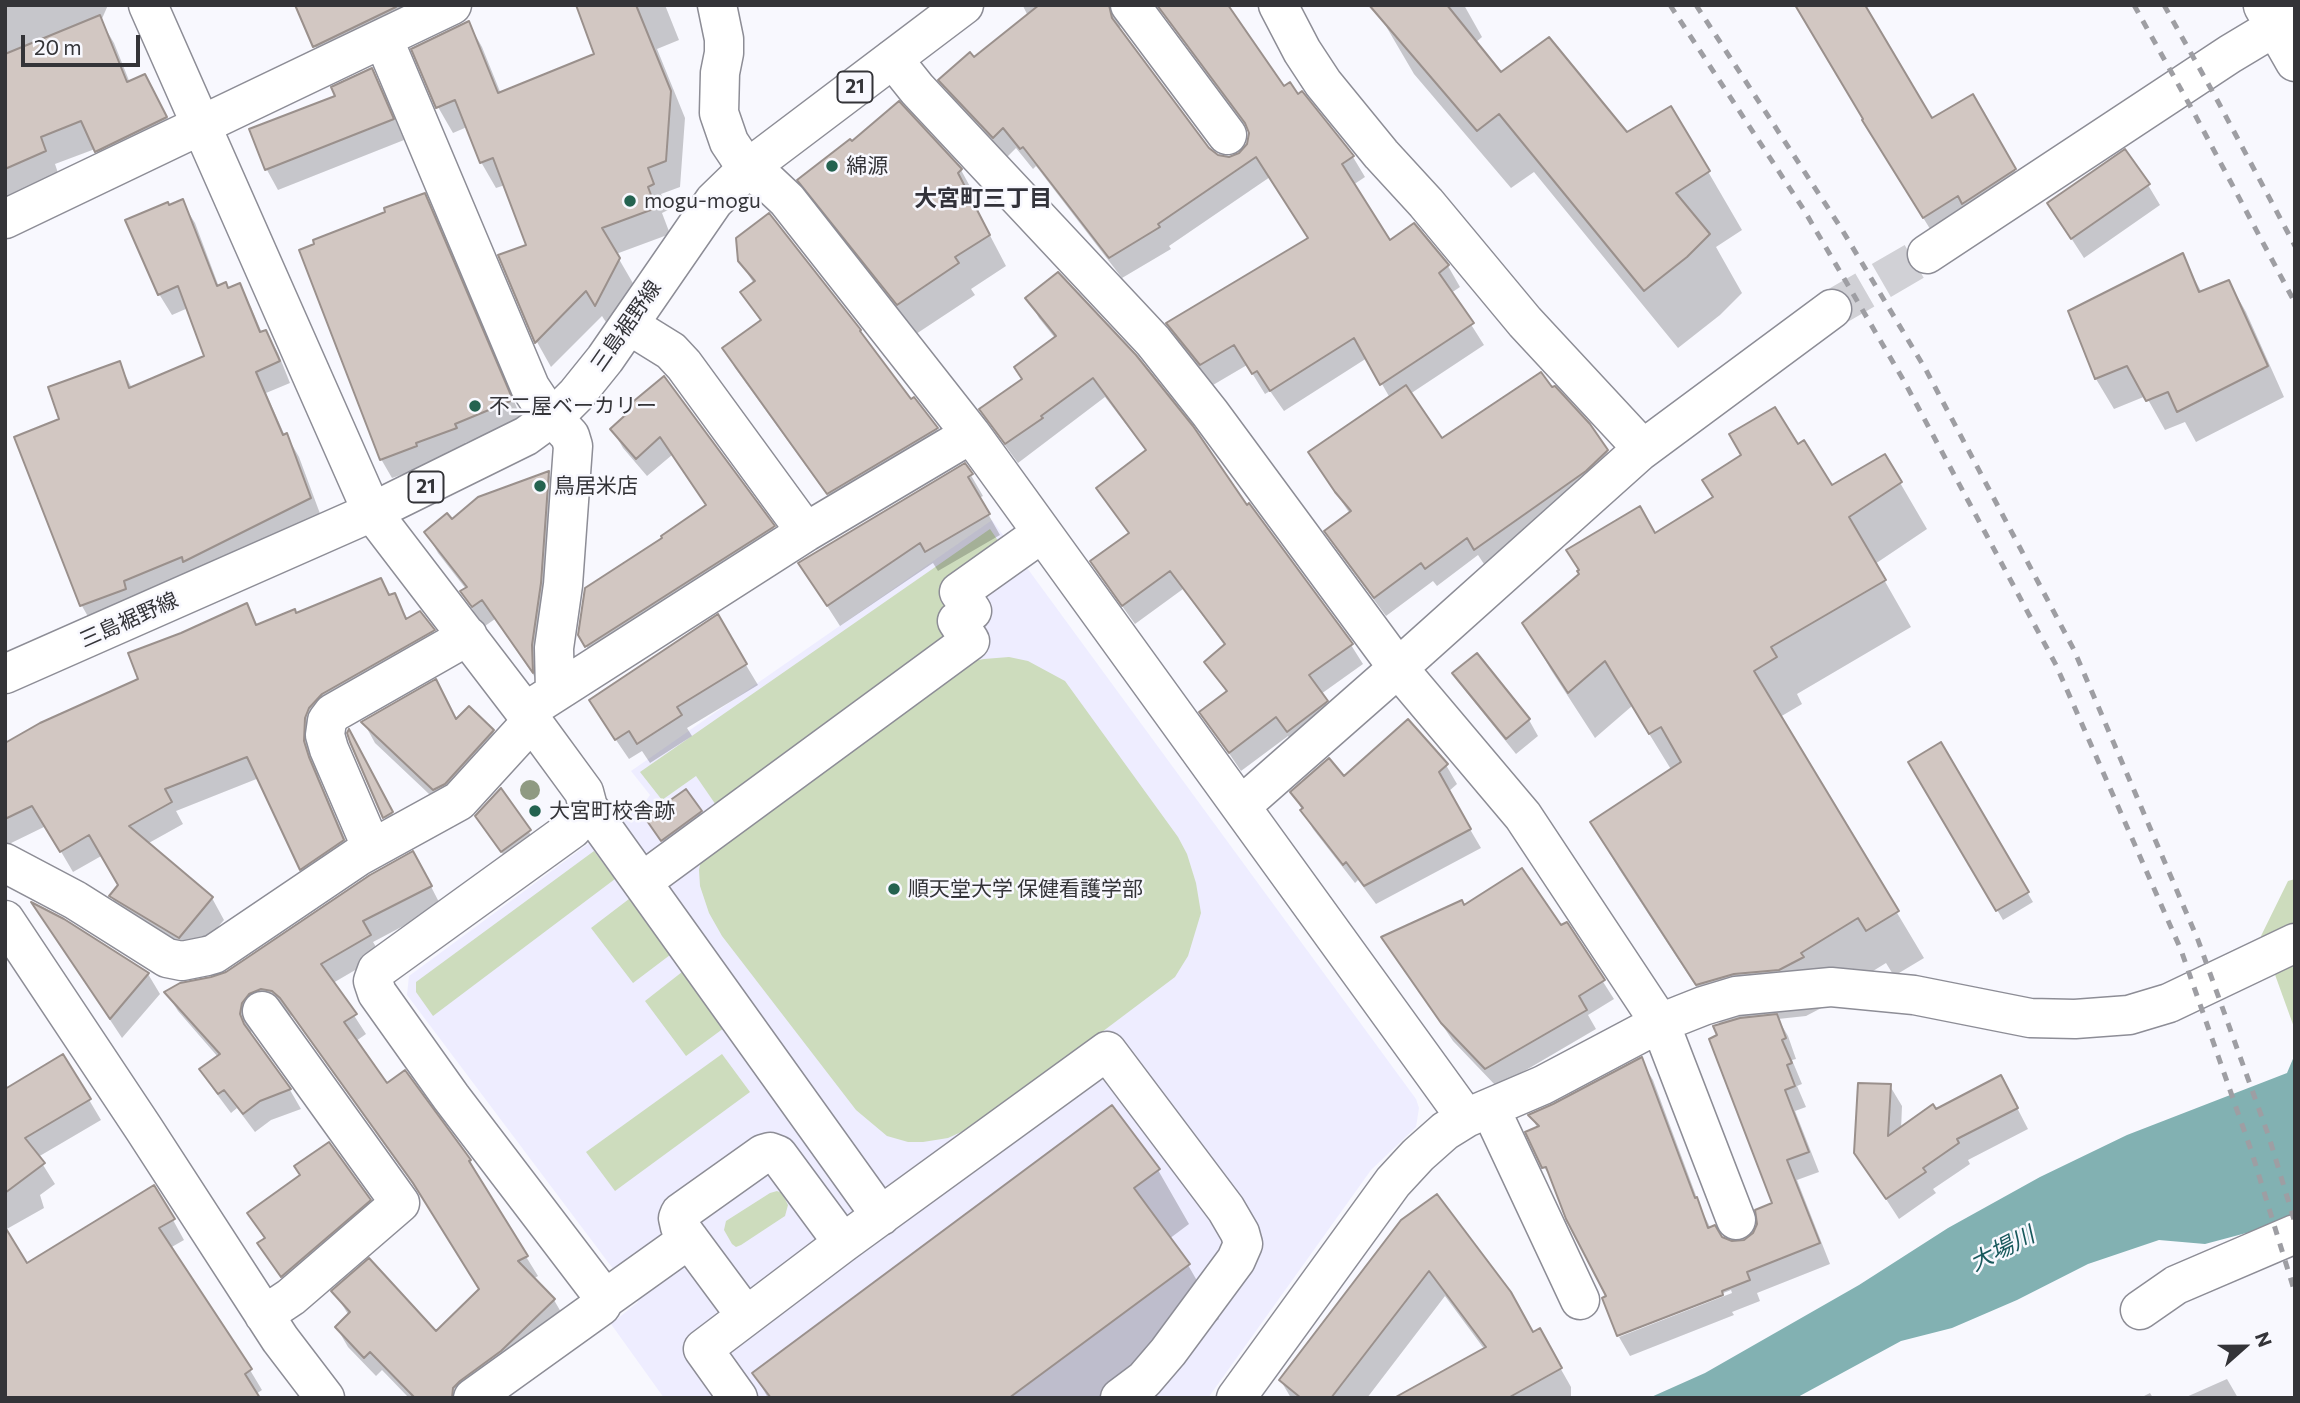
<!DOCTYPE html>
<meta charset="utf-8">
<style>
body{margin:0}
#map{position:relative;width:2300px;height:1403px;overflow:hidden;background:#f8f8fe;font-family:Commissioner,sans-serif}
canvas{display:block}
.frame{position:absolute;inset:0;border:7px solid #343438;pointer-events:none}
.north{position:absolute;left:2209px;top:1312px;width:70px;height:70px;-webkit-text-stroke:5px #f8f8fe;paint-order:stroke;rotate:69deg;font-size:19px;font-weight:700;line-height:28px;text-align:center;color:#343438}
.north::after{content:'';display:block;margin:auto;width:24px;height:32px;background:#343438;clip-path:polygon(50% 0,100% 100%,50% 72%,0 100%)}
.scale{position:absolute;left:21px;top:35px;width:119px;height:32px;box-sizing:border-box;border:4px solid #343438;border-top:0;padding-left:9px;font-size:21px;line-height:24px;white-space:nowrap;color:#343438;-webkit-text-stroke:5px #f8f8fe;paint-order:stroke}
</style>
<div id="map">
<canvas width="2300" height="1403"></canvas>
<div class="frame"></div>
<div class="north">N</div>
<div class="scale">20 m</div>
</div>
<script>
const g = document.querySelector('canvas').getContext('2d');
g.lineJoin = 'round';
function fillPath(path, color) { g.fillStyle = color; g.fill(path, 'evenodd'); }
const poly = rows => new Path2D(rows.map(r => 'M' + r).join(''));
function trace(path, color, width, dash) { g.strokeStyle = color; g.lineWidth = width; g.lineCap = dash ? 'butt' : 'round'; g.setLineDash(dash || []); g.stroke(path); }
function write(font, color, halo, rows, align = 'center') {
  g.font = font + ' Commissioner,"Noto Sans JP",sans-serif'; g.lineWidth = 5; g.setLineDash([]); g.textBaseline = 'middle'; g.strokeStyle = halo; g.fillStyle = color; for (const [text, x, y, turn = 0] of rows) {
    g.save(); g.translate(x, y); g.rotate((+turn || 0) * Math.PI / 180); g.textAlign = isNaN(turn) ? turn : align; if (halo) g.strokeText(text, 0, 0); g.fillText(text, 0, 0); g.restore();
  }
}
const built = poly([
 [992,520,1416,1099,1419,1108,1416,1127,1371,1170,1208,1398,664,1398,611,1324,638,1302,407,995,409,976,645,802,650,795,631,771]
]);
const green = poly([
 [990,529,1001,545,941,586,955,608,954,635,718,808,696,776,662,800,640,772],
 [1009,657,1028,661,1065,681,1178,837,1187,854,1196,883,1201,913,1188,956,1175,977,981,1123,948,1138,923,1142,908,1142,887,1136,856,1110,722,936,709,913,700,886,699,870,702,855,957,664,984,659],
 [594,851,615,879,433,1016,416,992,416,982],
 [2295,879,2295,1030,2261,936,2288,881],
 [629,899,670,955,633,983,591,928],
 [682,972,724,1028,686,1056,645,1001],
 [722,1054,750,1092,615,1191,586,1152],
 [777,1191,782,1193,788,1205,785,1216,741,1245,736,1247,732,1244,724,1230,726,1221,770,1193]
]);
const water = poly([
 [2295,1054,2295,1213,2250,1232,2205,1244,2159,1240,2088,1264,2017,1300,1952,1328,1901,1341,1796,1398,1649,1398,1705,1373,1859,1285,1948,1228,2040,1177,2127,1135,2287,1073]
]);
const shadow = poly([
 [5,5,108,5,101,21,114,43,130,83,160,103,181,145,112,178,95,149,55,164,60,179,5,203],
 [297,5,474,5,328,69,315,46],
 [577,5,665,5,679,40,657,49,685,118,680,187,661,194,668,210,662,213,670,234,616,254,634,285,611,330,602,316,551,367,537,342,501,256,528,246,505,185,496,188,481,162,467,127,453,133,438,107,468,22,482,47,501,94,597,55],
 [1024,5,1137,5,1121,19,1120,30,1208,149,1218,157,1230,158,1241,154,1249,144,1250,132,1162,13,1150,5,1226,5,1283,88,1297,96,1302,93,1353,157,1365,177,1353,185,1390,242,1414,225,1448,266,1460,287,1451,293,1484,345,1410,394,1442,441,1607,451,1617,470,1486,567,1478,555,1437,586,1433,581,1386,616,1337,550,1326,531,1350,514,1321,470,1390,398,1367,358,1284,411,1270,391,1265,394,1247,365,1213,385,1180,344,1168,324,1309,239,1270,177,1169,246,1171,249,1122,278,1036,166,1033,169,1016,148,1006,158,953,101,941,80,974,59,1028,16,1023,6],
 [1393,5,1464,5,1482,37,1475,43,1500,75,1626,134,1671,108,1742,230,1716,247,1742,293,1720,315,1678,348,1534,172,1511,188,1414,74,1380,16],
 [371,70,383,90,404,140,278,190,267,170,251,130,337,97],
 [1973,97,2030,198,1940,245,1880,148],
 [961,170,978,201,974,205,1006,266,971,289,975,295,916,334,817,211,800,180],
 [2148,185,2160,205,2084,258,2049,204],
 [424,195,435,214,522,420,465,443,466,447,426,463,427,466,392,478,381,459,388,213],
 [182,202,195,223,219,287,229,290,239,286,251,307,262,333,266,332,278,353,290,383,266,393,285,436,287,436,299,457,322,519,94,627,82,606,29,467,61,420,119,363,132,388,207,357,188,308,172,315,159,294,169,207],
 [2182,256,2202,293,2229,282,2246,312,2284,397,2196,442,2185,422,2165,430,2146,396,2114,409,2096,379,2070,312],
 [740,261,911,402,914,399,937,429,948,448,840,513,735,368,724,348,761,322,742,293,754,284],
 [1028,298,1247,507,1351,645,1363,664,1321,694,1337,721,1299,750,1288,736,1241,771,1201,712,1227,693,1206,662,1225,646,1183,589,1135,624,1104,581,1092,562,1130,535,1098,488,1147,452,1105,397,1018,463,993,429,981,409,1023,380,1055,338,1039,318],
 [634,410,773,527,784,546,597,665,580,635,665,539,707,507,672,455,647,476,623,448,612,429],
 [1798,446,1832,487,1885,457,1927,529,1875,564,1911,627,1797,694,1802,704,1780,717,1924,958,1894,976,1886,963,1826,1000,1829,1004,1806,1016,1778,1019,1788,1036,1796,1059,1792,1060,1802,1084,1797,1086,1806,1107,1795,1111,1819,1172,1797,1180,1830,1264,1757,1293,1760,1301,1732,1312,1734,1315,1630,1356,1619,1337,1732,1293,1731,1290,1619,1334,1619,1336,1604,1299,1609,1297,1556,1187,1544,1167,1538,1129,1531,1116,1641,1060,1653,1080,1701,1209,1711,1229,1721,1238,1732,1243,1745,1242,1755,1234,1774,1204,1719,1036,1721,1025,1619,869,1592,823,1672,771,1632,706,1595,738,1551,670,1524,623,1655,536],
 [965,465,983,496,979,498,1000,535,938,571,933,563,840,626,800,564],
 [548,473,560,493,543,689,495,619,485,626,474,612,462,591,466,589,438,553,426,532,452,522],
 [381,580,390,596,394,595,408,620,433,631,445,652,334,715,315,755,319,778,355,862,314,890,301,869,259,778,176,811,183,824,147,844,212,898,224,920,191,958,123,917,111,896,120,885,103,855,73,872,46,826,5,846,5,746,140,680,181,635,246,606,258,626,296,615],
 [717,617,758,685,687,728,692,736,650,763,642,751,629,759,603,721],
 [1477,655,1529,720,1538,736,1516,754,1464,689,1454,673],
 [364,723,493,731,504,752,446,810,375,743],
 [1940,744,2033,902,2003,920,1911,762],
 [360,752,403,833,396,838,384,817],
 [1446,765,1457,784,1448,792,1481,848,1376,904,1358,880,1355,883,1313,829,1292,792,1344,779],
 [501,790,535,841,507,860,483,826],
 [701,812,706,821,668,849,653,828],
 [424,873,441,906,373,942,381,955,333,983,366,1034,356,1041,387,1086,405,1073,470,1161,481,1180,479,1181,538,1276,533,1279,554,1300,565,1319,474,1398,409,1398,382,1370,376,1376,348,1347,337,1328,349,1316,334,1291,436,1334,480,1290,426,1203,293,1017,283,1010,252,1023,251,1037,290,1090,301,1109,271,1120,255,1132,237,1108,231,1113,213,1089,202,1070,218,1057,178,1011,166,992,212,979],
 [1464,907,1560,928,1566,924,1614,999,1588,1015,1596,1029,1497,1087,1453,1041,1384,938],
 [46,923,148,974,160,994,122,1038],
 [63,1056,101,1120,38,1157,55,1184,40,1195,44,1208,5,1230,27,1266,173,1220,184,1240,170,1248,250,1370,262,1390,256,1394,5,1398,5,1091],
 [1890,1086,1902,1106,1901,1130,1936,1111,2012,1098,2028,1129,1968,1160,1970,1164,1933,1189,1936,1193,1899,1219,1856,1153],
 [1158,1170,1189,1224,1169,1239,1188,1265,1219,1319,1113,1398,768,1398,754,1373],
 [369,1200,381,1221,294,1296,259,1244,265,1240,249,1213],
 [1403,1222,1533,1334,1554,1357,1571,1387,1571,1398,1429,1398,1485,1350,1445,1296,1367,1398,1291,1398,1281,1381],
 [2227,1379,2238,1398,2184,1398],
 [2150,1393,2153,1398,2140,1398]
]);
const building = poly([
 [295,5,395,5,396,7,313,47,295,5],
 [576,5,636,5,671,91,666,161,648,168,654,184,648,187,656,208,602,228,620,258,595,306,586,291,535,343,498,255,526,245,493,158,480,163,455,100,436,108,411,49,469,21,498,93,594,54,576,5],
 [1039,5,1109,5,1112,18,1209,148,1218,155,1229,157,1239,153,1247,144,1249,133,1245,123,1157,5,1228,5,1284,86,1290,82,1298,94,1302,91,1354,156,1342,164,1390,240,1414,223,1449,265,1439,273,1474,323,1380,385,1354,338,1270,391,1257,371,1252,374,1234,345,1200,365,1166,323,1308,238,1256,157,1158,224,1160,227,1109,258,1023,147,1020,149,1003,128,993,138,938,80,970,52,974,57,1039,5],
 [1369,5,1447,5,1501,72,1549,37,1627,132,1671,106,1710,171,1676,193,1710,234,1687,257,1644,291,1499,114,1477,131,1369,5],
 [1795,5,1865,5,1932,118,1973,94,2016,169,1962,204,1958,196,1923,218,1862,120,1863,119,1795,5],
 [100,15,127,82,145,74,167,117,95,152,81,121,41,137,46,151,5,169,5,54,100,15],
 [372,68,394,119,265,170,249,129,335,96,331,87,372,68],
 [899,101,962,169,958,173,990,235,955,257,959,263,897,305,797,180,850,139,852,141,899,101],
 [2125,149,2150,184,2071,239,2047,203,2125,149],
 [425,193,513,400,455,424,457,428,416,443,417,446,380,460,299,250,314,244,313,240,385,212,384,208,425,193],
 [183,199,217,286,226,282,228,288,240,283,260,332,266,330,280,361,256,372,283,435,287,433,311,498,183,562,182,557,124,581,126,589,80,606,14,437,59,419,48,387,120,361,129,388,204,356,178,286,158,295,125,220,168,202,169,205,183,199],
 [769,213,861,330,860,331,911,399,914,397,938,428,827,494,722,348,761,320,740,292,755,281,738,261,736,238,769,213],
 [2183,253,2199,292,2229,280,2268,366,2177,412,2168,392,2146,401,2127,366,2095,379,2068,311,2183,253],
 [1058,272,1136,355,1193,426,1247,505,1249,503,1353,644,1309,675,1328,701,1287,732,1276,717,1229,753,1199,712,1227,691,1204,662,1225,644,1170,571,1122,606,1090,561,1129,533,1096,488,1146,450,1093,378,1041,416,1043,418,1005,444,979,409,1022,379,1014,367,1056,336,1025,298,1058,272],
 [1541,372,1552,387,1555,386,1590,424,1608,450,1586,471,1474,550,1467,538,1425,569,1421,563,1374,598,1324,531,1351,511,1335,492,1308,452,1406,385,1442,438,1541,372],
 [664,376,775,526,585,647,578,635,585,588,662,538,661,536,706,505,660,437,636,459,610,429,632,409,629,405,664,376],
 [1775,407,1798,444,1804,440,1832,485,1885,454,1902,482,1849,517,1886,580,1771,647,1777,657,1754,671,1899,911,1866,931,1858,918,1801,953,1804,957,1779,970,1734,974,1696,985,1590,822,1681,762,1661,727,1649,734,1605,661,1568,693,1522,623,1579,574,1577,571,1579,570,1566,550,1640,506,1655,533,1713,497,1702,480,1741,455,1729,434,1775,407],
 [965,463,973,474,968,477,990,514,925,552,920,543,827,606,798,563,965,463],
 [549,471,541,583,532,645,533,673,482,600,472,607,460,591,467,587,424,532,447,513,452,519,478,497,549,471],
 [381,578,389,595,395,593,406,619,420,611,435,630,322,694,309,708,305,718,304,741,309,757,344,840,300,870,247,757,165,789,172,802,129,826,213,897,179,938,109,896,118,885,89,835,60,852,32,806,5,819,5,743,40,723,138,679,128,653,181,633,247,603,256,625,295,609,296,613,381,578],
 [718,614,747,664,677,707,682,715,637,744,629,731,615,740,589,700,718,614],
 [1477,653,1530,719,1506,739,1452,673,1477,653],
 [436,679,456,719,469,706,494,730,445,784,433,790,361,722,436,679],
 [1408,719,1448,764,1439,772,1471,829,1364,886,1346,862,1343,865,1300,810,1303,808,1290,792,1329,758,1344,776,1408,719],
 [349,729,393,812,383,818,350,742,347,733,349,729],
 [1941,742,2029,892,1996,911,1908,762,1941,742],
 [501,788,531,830,501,852,475,816,501,788],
 [686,789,702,811,661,841,645,818,686,789],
 [413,851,432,886,363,921,371,935,321,964,357,1014,344,1022,387,1083,405,1070,471,1160,469,1161,528,1256,518,1261,555,1299,501,1351,460,1381,453,1388,452,1398,415,1398,370,1352,364,1358,335,1327,350,1312,331,1291,369,1258,436,1331,479,1289,413,1183,280,998,272,991,261,989,249,994,242,1003,240,1014,244,1024,291,1089,260,1101,243,1114,224,1090,218,1094,199,1069,220,1054,164,992,180,983,211,977,226,972,370,875,413,851],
 [1522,868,1561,925,1567,922,1605,980,1579,996,1587,1010,1485,1069,1441,1023,1381,937,1462,900,1464,905,1522,868],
 [31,902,64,919,149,973,110,1019,31,902],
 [1777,1014,1786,1038,1782,1040,1792,1063,1787,1065,1795,1086,1785,1090,1809,1152,1787,1160,1820,1243,1747,1272,1750,1280,1722,1291,1723,1295,1617,1336,1602,1298,1606,1296,1566,1219,1546,1167,1542,1168,1525,1132,1539,1126,1528,1115,1553,1104,1642,1057,1695,1198,1697,1197,1708,1228,1715,1225,1722,1237,1732,1241,1744,1240,1753,1233,1757,1224,1755,1210,1772,1203,1709,1039,1717,1035,1713,1026,1740,1018,1777,1014],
 [63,1054,91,1099,25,1138,45,1163,5,1193,5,1089,63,1054],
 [2001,1075,2018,1108,1957,1139,1959,1143,1923,1168,1926,1172,1886,1199,1854,1153,1858,1083,1891,1084,1888,1136,1933,1104,1936,1109,2001,1075],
 [1112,1105,1160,1169,1134,1188,1190,1264,1009,1398,771,1398,752,1373,1112,1105],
 [329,1142,371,1200,281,1277,257,1243,265,1238,247,1213,300,1175,294,1166,329,1142],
 [154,1185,175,1219,159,1228,252,1369,245,1374,260,1398,5,1398,5,1227,27,1263,154,1185],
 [1437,1194,1511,1292,1533,1332,1540,1328,1562,1368,1508,1398,1394,1398,1486,1347,1429,1271,1331,1398,1301,1398,1279,1380,1401,1220,1437,1194]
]);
const minorTunnel = poly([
 [1832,309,1927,254]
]);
const minor = poly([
 [148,5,372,512,532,721,584,792,588,807,586,813,572,829,377,970,373,981,377,993,451,1097,605,1299,601,1306,473,1398],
 [717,5,724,39,724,53,720,73,719,113,729,142,747,169,770,184,787,200,971,434,1466,1118],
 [1130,5,1227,135],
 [1278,5,1302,51,1323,83,1381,154,1426,203,1525,322,1643,449],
 [2263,6,2295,62],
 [383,38,530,387,544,408,570,436,573,446,563,585,554,648,555,692],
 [893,59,917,89,1153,341,1210,413,1398,668,1523,816,1660,1023,1736,1220],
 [5,219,452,5],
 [1927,254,2230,54,2275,27,2295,19],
 [629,325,671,351,684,365,806,532],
 [539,703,806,532,971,434],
 [1241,806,1398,668,1639,452,1832,309],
 [588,807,881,1216],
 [372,849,329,749,325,735,327,721,333,713,468,636],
 [5,863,75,900,167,958,182,961,207,956,214,954,359,856,459,801,532,721],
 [642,882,970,641,957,621,972,611,959,592,1042,533],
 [5,920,144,1129,280,1339,325,1398],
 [262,1011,400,1203,291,1297,264,1315],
 [1490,1108,1580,1300],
 [605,1299,689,1239],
 [2140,1310,2176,1285,2295,1234],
 [746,1316,680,1227,678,1218,680,1213,763,1154,770,1152,778,1155,843,1243],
 [738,1398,703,1349,843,1243,1107,1051,1226,1209,1240,1233,1243,1244,1236,1260,1168,1352,1144,1380,1120,1398],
 [1236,1398,1393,1182,1418,1155,1445,1131,1466,1118,1543,1085,1660,1023,1703,1006,1736,996,1831,987,1914,995,2030,1018,2075,1019,2129,1015,2169,1003,2295,943]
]);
const major = poly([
 [5,674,372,512,526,436,559,412,576,395,605,359,714,201,747,169,964,5]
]);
const rail = poly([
 [1670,5,1804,210,1904,381,2056,665,2181,950,2252,1153,2295,1293],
 [1696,5,1841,228,1926,370,2074,650,2198,940,2269,1137,2295,1223],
 [2134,5,2193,111,2295,303],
 [2164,5,2215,96,2295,246]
]);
const trees = [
 [530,790]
];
const markers = [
 [832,166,7,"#246350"],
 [630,201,7,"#246350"],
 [475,406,7,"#246350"],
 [540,486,7,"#246350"],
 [535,811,7,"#246350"],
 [894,889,7,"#246350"]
];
const shields = [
 [855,87,35],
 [426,487,35]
];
const shieldNames = [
 ["21",855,87],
 ["21",426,487]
];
const poiNames = [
 ["綿源",846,166],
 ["mogu-mogu",644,201],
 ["不二屋ベーカリー",489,406],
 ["鳥居米店",554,486],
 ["大宮町校舎跡",549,811],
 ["順天堂大学 保健看護学部",908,889]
];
const streetNames = [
 ["三島裾野線",626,326,-55],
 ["三島裾野線",129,620,-24]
];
const neighbourhoodNames = [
 ["大宮町三丁目",983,198]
];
const waterNames = [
 ["大場川",2002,1249,-27]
];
fillPath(built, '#eeedff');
fillPath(green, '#cddcbd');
fillPath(water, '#82b1b2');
fillPath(shadow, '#0003');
fillPath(building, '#d2c7c2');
trace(building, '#9a908c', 2);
trace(minorTunnel, '#d1d1d6', 38, [38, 19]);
trace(minor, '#8d8d96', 41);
trace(major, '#8d8d96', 41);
trace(minor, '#fff', 38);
trace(major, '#fff', 38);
trace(rail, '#9e9ea3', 5, [9, 9]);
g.fillStyle = '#8f9a82';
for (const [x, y] of trees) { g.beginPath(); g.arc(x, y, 10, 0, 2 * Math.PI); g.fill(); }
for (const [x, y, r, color] of markers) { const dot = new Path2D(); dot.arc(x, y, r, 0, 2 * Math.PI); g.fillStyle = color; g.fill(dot); trace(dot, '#f8f8fe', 2.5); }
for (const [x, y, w] of shields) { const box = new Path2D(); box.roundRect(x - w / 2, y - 15.5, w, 31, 5); g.fillStyle = '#f8f8fe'; g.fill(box); trace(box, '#343438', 2); }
write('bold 19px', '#343438', null, shieldNames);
write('21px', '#343438', '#f8f8fe', poiNames, 'left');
write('21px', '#343438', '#f8f8fe', streetNames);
write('bold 23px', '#32323a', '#f8f8fe', neighbourhoodNames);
write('italic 23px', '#18595c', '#f8f8fe', waterNames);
</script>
